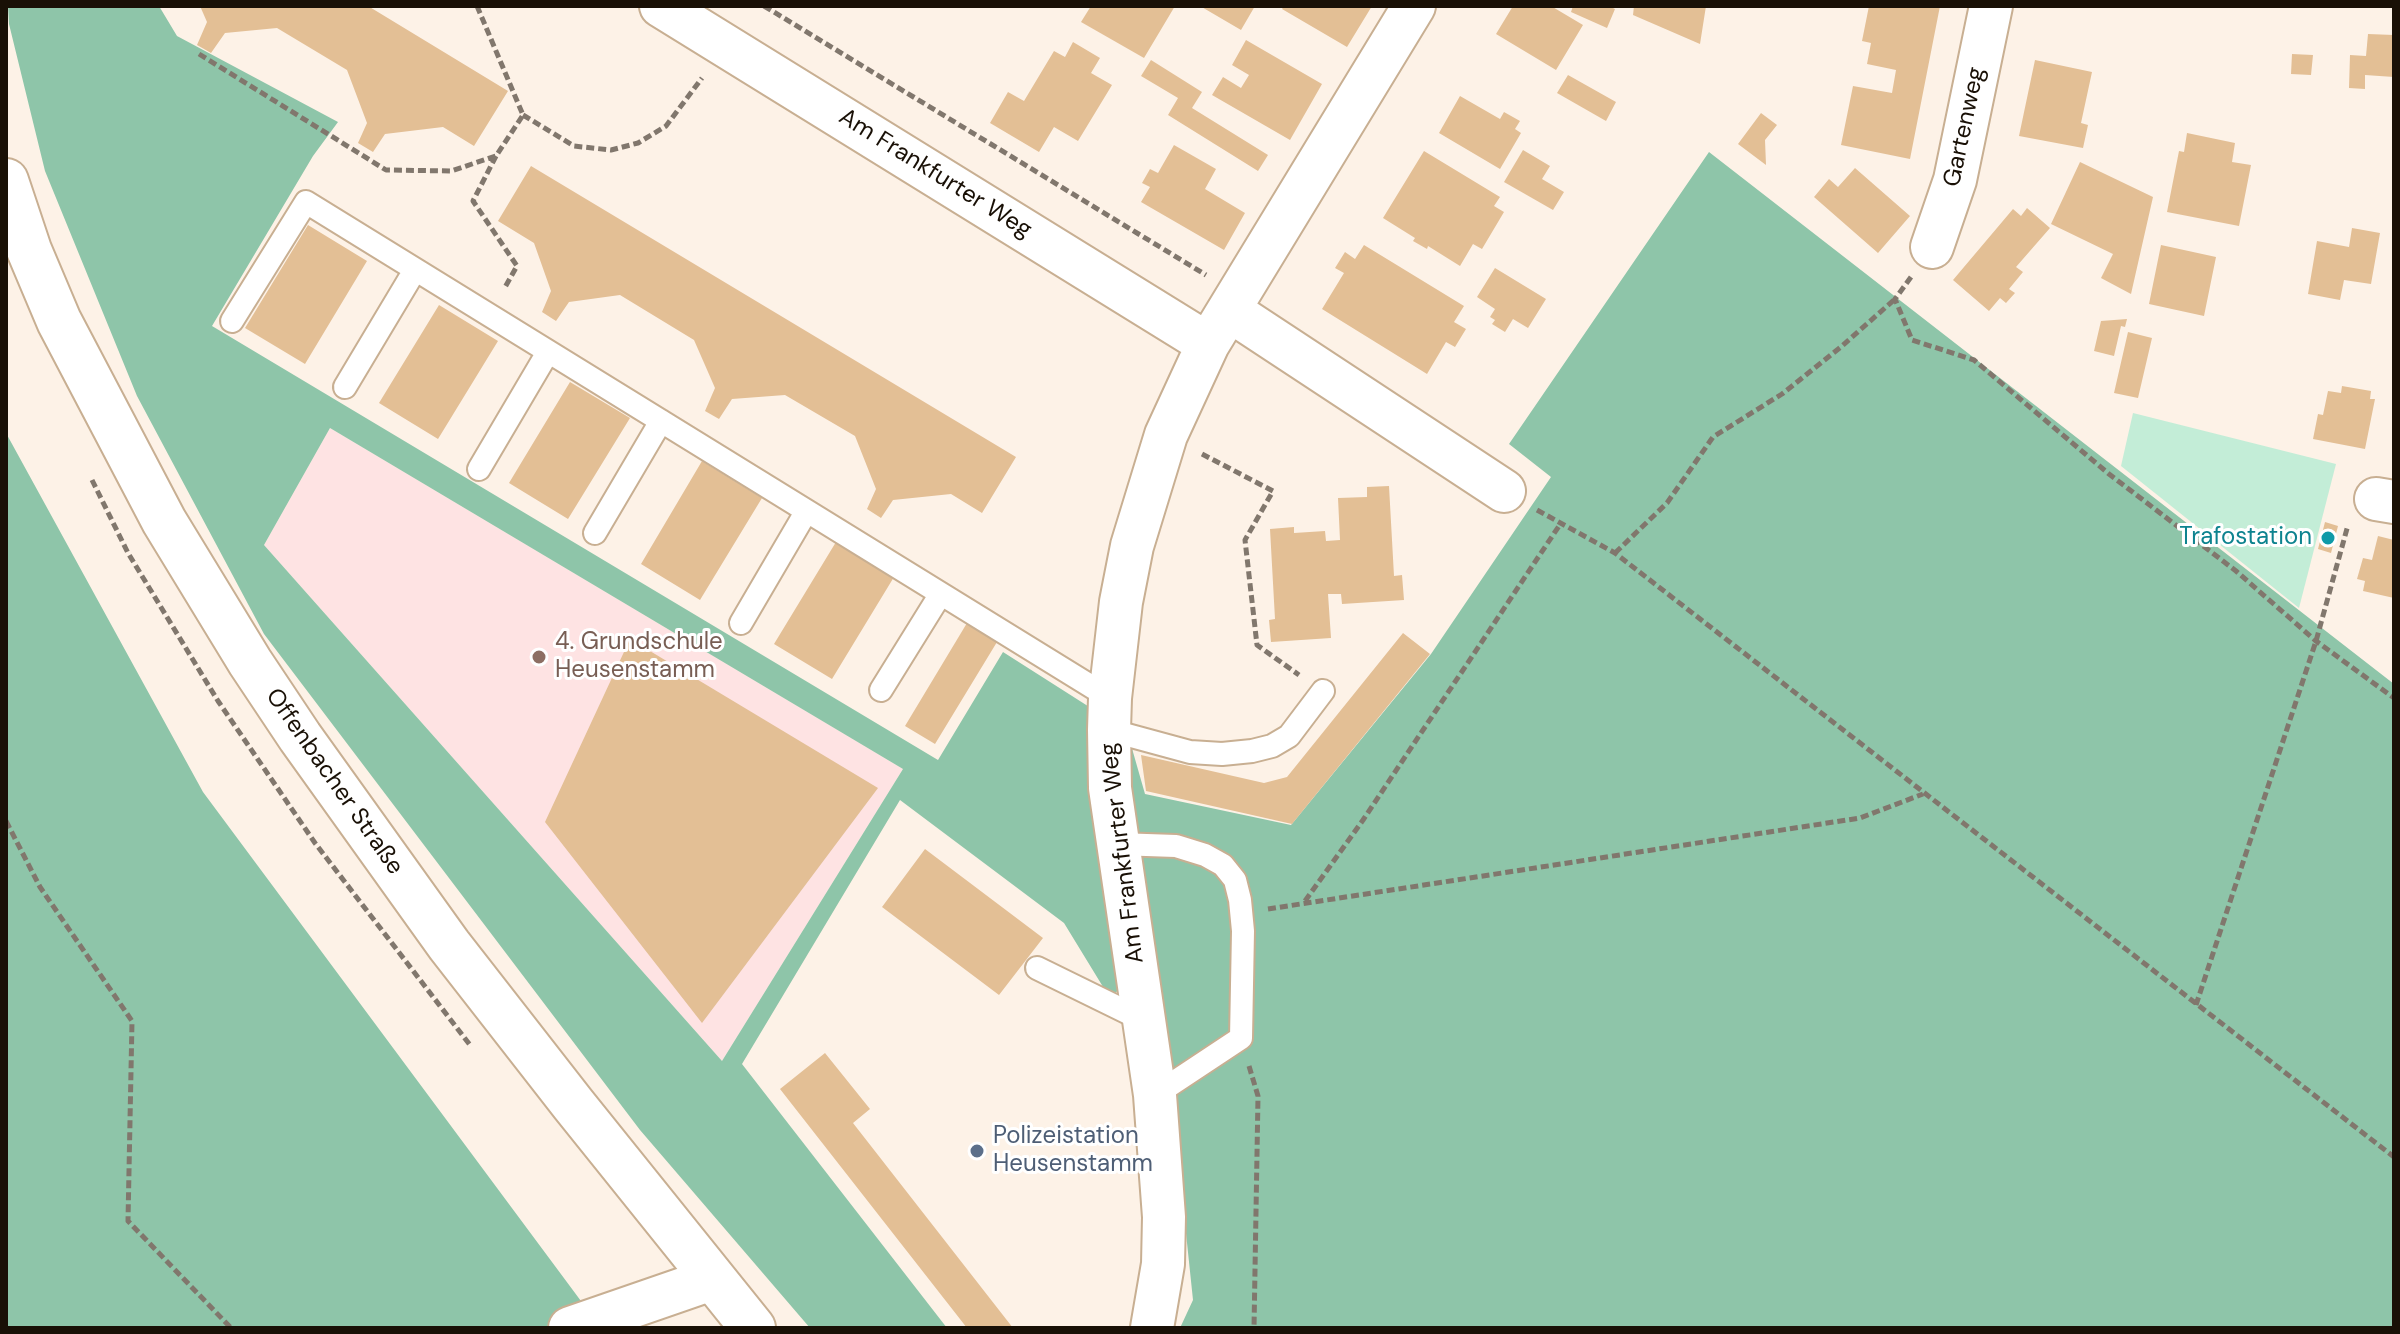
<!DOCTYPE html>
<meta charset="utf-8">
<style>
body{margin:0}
#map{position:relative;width:2400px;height:1334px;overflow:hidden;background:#fdf2e7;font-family:"DM Sans",sans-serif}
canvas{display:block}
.frame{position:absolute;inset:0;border:8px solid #191006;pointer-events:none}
</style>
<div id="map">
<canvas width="2400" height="1334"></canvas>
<div class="frame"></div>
</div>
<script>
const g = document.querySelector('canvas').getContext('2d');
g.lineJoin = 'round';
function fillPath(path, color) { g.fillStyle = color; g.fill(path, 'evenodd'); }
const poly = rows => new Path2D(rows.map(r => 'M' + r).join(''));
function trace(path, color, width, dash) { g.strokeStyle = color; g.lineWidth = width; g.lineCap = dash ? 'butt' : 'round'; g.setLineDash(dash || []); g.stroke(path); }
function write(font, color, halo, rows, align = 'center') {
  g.font = font + ' "DM Sans",sans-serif'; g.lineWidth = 6; g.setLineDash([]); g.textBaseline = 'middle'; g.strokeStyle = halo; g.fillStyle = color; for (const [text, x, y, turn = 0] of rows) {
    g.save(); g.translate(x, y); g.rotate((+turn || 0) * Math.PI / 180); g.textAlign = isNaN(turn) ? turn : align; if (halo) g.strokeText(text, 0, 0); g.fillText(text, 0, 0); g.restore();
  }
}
const education = poly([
 [330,428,903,769,722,1061,264,545]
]);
const green = poly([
 [2133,413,2336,464,2299,608,2121,466]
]);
const forest = poly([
 [8,6,159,6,177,36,338,122,313,156,212,326,938,760,1003,652,1127,731,1145,794,1291,825,1431,654,1551,477,1509,444,1709,152,2394,684,2394,1328,1180,1328,1193,1300,1159,976,1108,995,1064,923,900,800,742,1064,947,1328,810,1328,640,1130,264,634,137,396,45,171,9,24],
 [330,428,903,769,722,1061,264,545],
 [6,433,203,792,601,1328,6,1328]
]);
const building = poly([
 [200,6,368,6,508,91,474,146,443,127,385,134,373,152,358,143,367,123,347,70,277,28,225,33,211,53,197,45,207,22],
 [1091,6,1175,6,1144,58,1081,22],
 [1200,6,1255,6,1241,30],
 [1284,6,1372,6,1347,47,1282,9],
 [1513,6,1551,6,1583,25,1556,70,1496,34],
 [1573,6,1609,6,1615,9,1607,28,1571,12],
 [1634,6,1706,6,1700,44,1633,15],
 [1869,6,1940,6,1910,159,1841,145,1853,86,1892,93,1896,70,1867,64,1871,43,1862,41],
 [2368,34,2394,35,2394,77,2365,75,2365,89,2349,88,2350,55,2366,56],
 [1246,40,1322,84,1290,140,1212,95,1223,77,1241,88,1249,75,1232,65],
 [1073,42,1100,58,1091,73,1112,85,1078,141,1054,127,1039,152,990,123,1008,92,1024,101,1054,51,1065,57],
 [2292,54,2313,55,2311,75,2291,74],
 [1151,60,1202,92,1192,108,1268,155,1258,171,1168,115,1178,98,1141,76],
 [2035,60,2092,72,2081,123,2088,125,2083,148,2019,136],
 [1568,75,1616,102,1606,121,1557,93],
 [1460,96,1500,119,1504,112,1520,121,1515,129,1521,133,1500,169,1439,133],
 [1761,113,1777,125,1765,140,1766,165,1738,144],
 [2187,133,2235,143,2232,162,2251,165,2239,226,2167,212,2179,151,2184,152],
 [1174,145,1216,169,1205,189,1245,213,1224,250,1141,202,1150,187,1142,183,1150,169,1158,173],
 [1523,150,1550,166,1542,179,1564,192,1553,210,1504,182],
 [1424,151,1500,197,1494,206,1504,212,1482,249,1473,244,1460,266,1428,246,1427,249,1413,241,1415,238,1383,218],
 [2080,162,2153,197,2131,294,2101,278,2113,254,2051,224],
 [531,166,1016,457,982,513,951,494,893,500,881,518,867,509,876,489,855,436,785,395,732,399,719,419,705,411,715,388,694,340,620,295,569,302,556,321,542,312,551,291,534,243,498,221],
 [1855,168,1910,216,1878,253,1814,197,1829,179,1838,187],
 [2027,208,2050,228,2016,267,2023,272,2009,289,2015,293,2006,303,2000,298,1989,311,1953,280,2013,209,2021,216],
 [308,225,367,261,305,364,245,328],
 [2352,228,2380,233,2371,284,2344,280,2340,300,2308,294,2317,241,2349,247],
 [1364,245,1464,306,1454,322,1466,329,1455,347,1446,342,1427,374,1322,309,1344,273,1335,268,1345,252,1355,259],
 [2161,245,2216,257,2204,316,2149,304],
 [1495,268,1546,299,1528,328,1513,319,1505,332,1492,324,1495,320,1490,317,1495,309,1477,297],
 [439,305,498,341,438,439,379,403],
 [2127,319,2125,327,2121,326,2114,356,2094,351,2101,321],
 [2128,332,2152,338,2138,398,2114,393],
 [570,382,630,418,568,519,509,483],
 [2342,386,2371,391,2370,399,2375,399,2365,449,2313,439,2318,414,2323,415,2328,391,2341,393],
 [702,461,762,498,700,600,641,564],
 [1389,486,1394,576,1402,575,1404,600,1342,604,1341,594,1328,594,1331,638,1271,642,1269,620,1275,619,1270,529,1294,527,1294,533,1325,531,1326,541,1340,540,1338,498,1367,497,1367,487],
 [2325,522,2338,526,2331,553,2318,549],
 [2378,536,2394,540,2394,598,2363,591,2365,581,2357,579,2363,558,2372,560],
 [836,542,894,577,832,679,774,644],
 [967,623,997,642,935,744,905,726],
 [1403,633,1430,654,1292,824,1146,791,1141,755,1264,783,1287,777],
 [630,639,878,788,702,1023,545,822],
 [925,849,1043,938,999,995,882,907],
 [825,1053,870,1109,853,1123,1013,1328,967,1328,780,1089]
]);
const path = poly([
 [764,6,1206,275],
 [199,54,386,170,451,171,496,156,523,115,477,6],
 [523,115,574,146,611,150,638,143,666,126,702,78],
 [496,156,473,201,517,266,504,289],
 [1911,277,1895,299,1912,340,1974,360,2109,474,2236,571,2316,641,2394,698],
 [1202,454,1273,491,1245,540,1257,645,1299,675],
 [92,480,128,553,218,701,315,843,470,1045],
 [1537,510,1615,553,2394,1157],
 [1615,553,1667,503,1713,437,1782,394,1842,346,1895,299],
 [6,821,40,887,132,1021,128,1221,231,1328],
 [1305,901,1363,820,1561,523],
 [1268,909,1860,818,1923,794],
 [2196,1005,2316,641,2348,525],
 [1249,1066,1258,1096,1254,1328]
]);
const service = poly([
 [232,321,306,202,1110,698],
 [345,387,415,270],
 [479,469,548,352],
 [595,533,661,421],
 [741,623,806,512],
 [881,690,940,595],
 [1109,730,1190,752,1222,754,1252,751,1272,746,1289,736,1323,691],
 [1117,844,1176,846,1205,855,1223,865,1235,880,1240,900,1243,931,1241,1038,1155,1095],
 [1037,968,1143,1020]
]);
const minor = poly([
 [661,6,1208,344],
 [1932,247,1955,180,1991,6],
 [1229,310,1504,491],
 [2376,499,2394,502],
 [570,1328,712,1279],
 [1152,1328,1163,1264,1164,1217,1155,1095,1110,788,1109,730,1110,698,1121,602,1132,546,1166,435,1208,344,1414,6]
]);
const secondary = poly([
 [6,181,29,250,59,321,164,521,250,662,300,737,449,945,573,1104,753,1328]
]);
const markers = [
 [2328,538,8,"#0f9aa8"],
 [539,657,8,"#8d6e63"],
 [977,1151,8,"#5c6f8a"]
];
const streetNames = [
 ["Gartenweg",1965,127,-78],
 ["Am Frankfurter Weg",935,174,32],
 ["Offenbacher Straße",334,782,55],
 ["Am Frankfurter Weg",1123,853,-97]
];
const cultureNames = [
 ["Trafostation",2312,538]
];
const educationNames = [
 ["4. Grundschule",555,643],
 ["Heusenstamm",555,671]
];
const serviceNames = [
 ["Polizeistation",993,1137],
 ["Heusenstamm",993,1165]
];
fillPath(education, '#fee3e3');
fillPath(green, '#c3edd7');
fillPath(forest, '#8ec5a9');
fillPath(building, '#e3bf95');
trace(service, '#c8af92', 26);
trace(minor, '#c8af92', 46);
trace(secondary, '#c8af92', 48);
trace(path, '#81776d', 5, [8, 4]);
trace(service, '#fff', 22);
trace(minor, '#fff', 42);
trace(secondary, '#fff', 44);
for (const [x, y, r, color] of markers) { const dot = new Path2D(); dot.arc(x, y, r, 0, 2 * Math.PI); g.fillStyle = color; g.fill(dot); trace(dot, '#fff', 3); }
write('24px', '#191006', '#fff', streetNames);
write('24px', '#0d838f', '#fff', cultureNames, 'right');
write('24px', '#785e54', '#fff', educationNames, 'left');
write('24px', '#4e5e75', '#fff', serviceNames, 'left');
</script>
